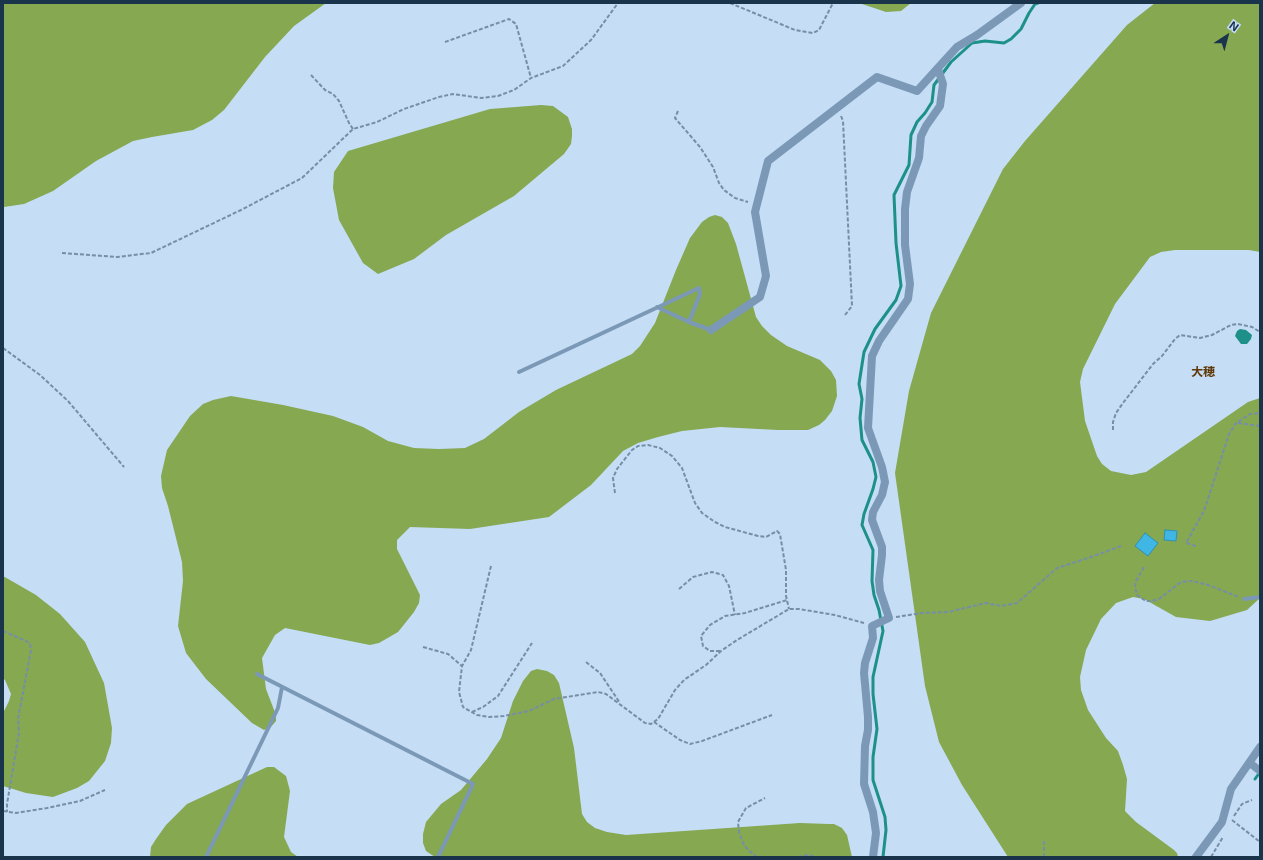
<!DOCTYPE html>
<meta charset="utf-8">
<style>
body{margin:0}
#map{position:relative;width:1263px;height:860px;overflow:hidden;background:#c5ddf5;font-family:Inter,sans-serif}
canvas{display:block}
.frame{position:absolute;inset:0;border:4px solid #1a344b;pointer-events:none}
.north{position:absolute;left:1207px;top:16px;width:40px;height:40px;-webkit-text-stroke:3px #c5ddf5;paint-order:stroke;rotate:36deg;font-size:11px;font-weight:700;line-height:16px;text-align:center;color:#1a344b}
.north::after{content:'';display:block;margin:auto;width:14px;height:18px;background:#1a344b;clip-path:polygon(50% 0,100% 100%,50% 72%,0 100%)}
</style>
<div id="map">
<canvas width="1263" height="860"></canvas>
<div class="frame"></div>
<div class="north">N</div>
</div>
<script>
const g = document.querySelector('canvas').getContext('2d');
g.lineJoin = 'round';
function fillPath(path, color) { g.fillStyle = color; g.fill(path, 'evenodd'); }
const poly = rows => new Path2D(rows.map(r => 'M' + r).join(''));
function trace(path, color, width, dash) { g.strokeStyle = color; g.lineWidth = width; g.lineCap = dash ? 'butt' : 'round'; g.setLineDash(dash || []); g.stroke(path); }
function write(font, color, halo, rows, align = 'center') {
  g.font = font + ' Inter,"Noto Sans JP",sans-serif'; g.lineWidth = 3.5; g.setLineDash([]); g.textBaseline = 'middle'; g.strokeStyle = halo; g.fillStyle = color; for (const [text, x, y, turn = 0] of rows) {
    g.save(); g.translate(x, y); g.rotate((+turn || 0) * Math.PI / 180); g.textAlign = isNaN(turn) ? turn : align; if (halo) g.strokeText(text, 0, 0); g.fillText(text, 0, 0); g.restore();
  }
}
const forest = poly([
 [3,3,326,3,294,26,265,57,224,110,212,120,193,130,152,137,133,141,96,161,53,191,24,204,4,207],
 [859,3,911,3,901,11,886,12],
 [1155,3,1260,3,1260,252,1249,250,1175,250,1161,252,1150,257,1115,304,1083,369,1080,382,1085,421,1097,456,1102,464,1111,471,1131,475,1146,472,1248,402,1260,398,1260,598,1247,610,1210,621,1176,617,1144,599,1133,597,1116,603,1101,619,1086,650,1080,677,1081,690,1088,710,1106,738,1118,751,1123,765,1127,779,1125,811,1136,822,1174,850,1177,853,1178,857,1008,857,962,785,939,742,925,686,895,473,909,391,931,313,1003,169,1025,141,1127,25],
 [541,105,553,106,568,117,572,129,572,136,571,144,564,154,514,196,446,235,414,259,378,274,363,263,339,220,333,188,334,172,348,151,490,109],
 [715,215,722,217,728,223,736,244,756,317,762,326,771,335,787,346,820,360,831,371,836,380,837,396,832,411,825,420,819,425,808,430,778,430,720,427,682,431,658,437,638,443,623,451,591,485,549,517,470,529,410,527,397,540,397,549,420,595,419,603,414,612,398,632,379,643,370,645,285,628,275,635,262,658,266,689,276,715,276,721,270,728,264,730,252,723,206,679,186,653,178,626,183,581,182,562,168,506,162,488,161,476,167,450,190,416,203,404,213,400,231,396,283,405,333,416,363,427,388,441,414,448,439,449,465,448,484,439,519,412,556,390,632,354,640,346,655,323,676,270,690,238,702,222,709,217],
 [3,576,36,595,60,614,85,642,104,683,112,728,111,743,105,761,89,781,77,788,53,797,26,793,3,786,3,713,9,701,11,694,5,680,3,678],
 [537,669,547,671,554,675,559,683,574,748,582,814,587,822,595,828,607,832,626,835,800,823,829,824,834,824,842,828,847,835,852,857,435,857,426,851,423,843,423,834,426,822,441,804,461,790,487,759,501,738,513,701,523,681,531,671],
 [267,767,274,767,286,776,290,791,284,837,291,852,298,857,150,857,151,847,156,839,166,825,187,804]
]);
const water = poly([
 [1240,329,1246,330,1252,335,1251,339,1247,344,1241,344,1235,336,1237,331]
]);
const stream = poly([
 [1255,779,1260,772],
 [883,857,886,830,885,817,873,780,873,757,877,729,873,694,873,677,883,631,879,610,874,595,872,581,873,550,862,525,864,514,873,489,876,477,873,462,862,440,860,418,862,399,859,384,864,352,875,329,896,300,901,286,896,243,894,195,909,165,911,135,917,122,925,113,932,102,934,85,951,62,972,43,985,41,1004,43,1011,39,1021,29,1029,13,1035,4,1038,3]
]);
const building = poly([
 [1165,530,1177,531,1176,541,1164,540,1165,530],
 [1145,533,1158,543,1148,556,1135,546,1145,533]
]);
const path = poly([
 [730,3,795,30,813,33,819,30,833,3],
 [445,42,509,19,516,24,531,78],
 [311,75,325,90,333,94,339,101,349,123,353,129],
 [678,111,675,118,700,147,713,167,719,183,724,190,735,198,748,202],
 [841,116,843,121,852,306,845,315],
 [62,253,117,257,151,253,241,210,302,178,353,129,377,122,404,109,439,97,453,94,481,98,498,96,514,90,531,78,563,66,591,40,618,3],
 [3,348,40,375,68,401,124,467],
 [1238,423,1260,426],
 [1113,430,1113,422,1116,413,1123,403,1153,364,1162,356,1175,339,1180,335,1200,338,1212,335,1231,325,1238,324,1252,327,1260,332],
 [615,493,613,478,617,469,632,450,638,446,648,445,660,448,672,456,682,468,695,503,702,513,715,522,725,527,758,536,766,537,777,531,780,534,786,570,786,596,789,609],
 [1196,546,1186,543,1204,511,1229,434,1236,423,1250,414,1260,413],
 [491,566,471,650,462,666,459,692,463,707,477,715,489,717,504,716,529,711,554,699,598,692,606,694,645,723,651,724,658,719,675,690,684,680,706,665,721,651,737,640,789,609,799,609,835,615,864,623],
 [1144,567,1136,581,1135,586,1137,595,1146,601,1152,601,1159,599,1181,582,1192,581,1208,585,1239,597],
 [679,589,693,577,712,572,723,575,729,586,735,615],
 [896,617,922,613,948,612,986,603,1001,606,1017,603,1057,568,1094,556,1121,546],
 [3,631,26,641,30,644,31,650,18,719,19,733,7,804,7,812],
 [423,647,448,654,462,666],
 [720,651,710,651,703,646,701,636,710,625,725,616,745,613,787,600],
 [586,662,600,673,620,703],
 [472,712,483,707,498,696,532,643],
 [654,722,680,740,690,744,702,741,772,715],
 [3,811,16,813,47,808,80,801,105,790],
 [1234,816,1242,804,1252,800],
 [1232,820,1260,842],
 [757,857,748,850,743,843,739,832,738,822,746,808,765,798],
 [798,857,808,855,816,857],
 [1044,857,1044,839],
 [1211,857,1223,837]
]);
const lane = poly([
 [657,307,689,322],
 [519,372,699,288,700,294,689,322,711,330],
 [1244,599,1260,597],
 [257,674,473,784,438,857],
 [206,857,278,708,282,687]
]);
const street = poly([
 [711,330,760,297,766,276,755,212,768,161,877,77,917,91,957,47,977,35,1021,3],
 [1250,763,1260,771],
 [873,857,876,833,873,812,864,784,865,746,868,730,868,717,864,673,865,663,873,638,872,626,889,618,880,591,879,580,882,555,882,547,872,520,873,512,882,495,885,482,882,467,868,428,872,356,879,341,908,299,910,284,905,245,905,209,907,192,919,158,921,136,926,126,940,106,943,84,938,69],
 [1196,857,1222,822,1231,789,1260,747]
]);
const quarterNames = [
 ["大穂",1203,372]
];
fillPath(forest, '#85a851');
fillPath(water, '#1d9189');
trace(stream, '#1d9189', 3);
fillPath(building, '#3fb6e3');
trace(building, '#2e92b8', 1);
trace(path, '#768ea6', 2, [4, 2]);
trace(lane, '#7b99b6', 4);
trace(street, '#7b99b6', 8);
write('bold 12px', '#5f3a08', '#c5ddf5', quarterNames);
</script>
